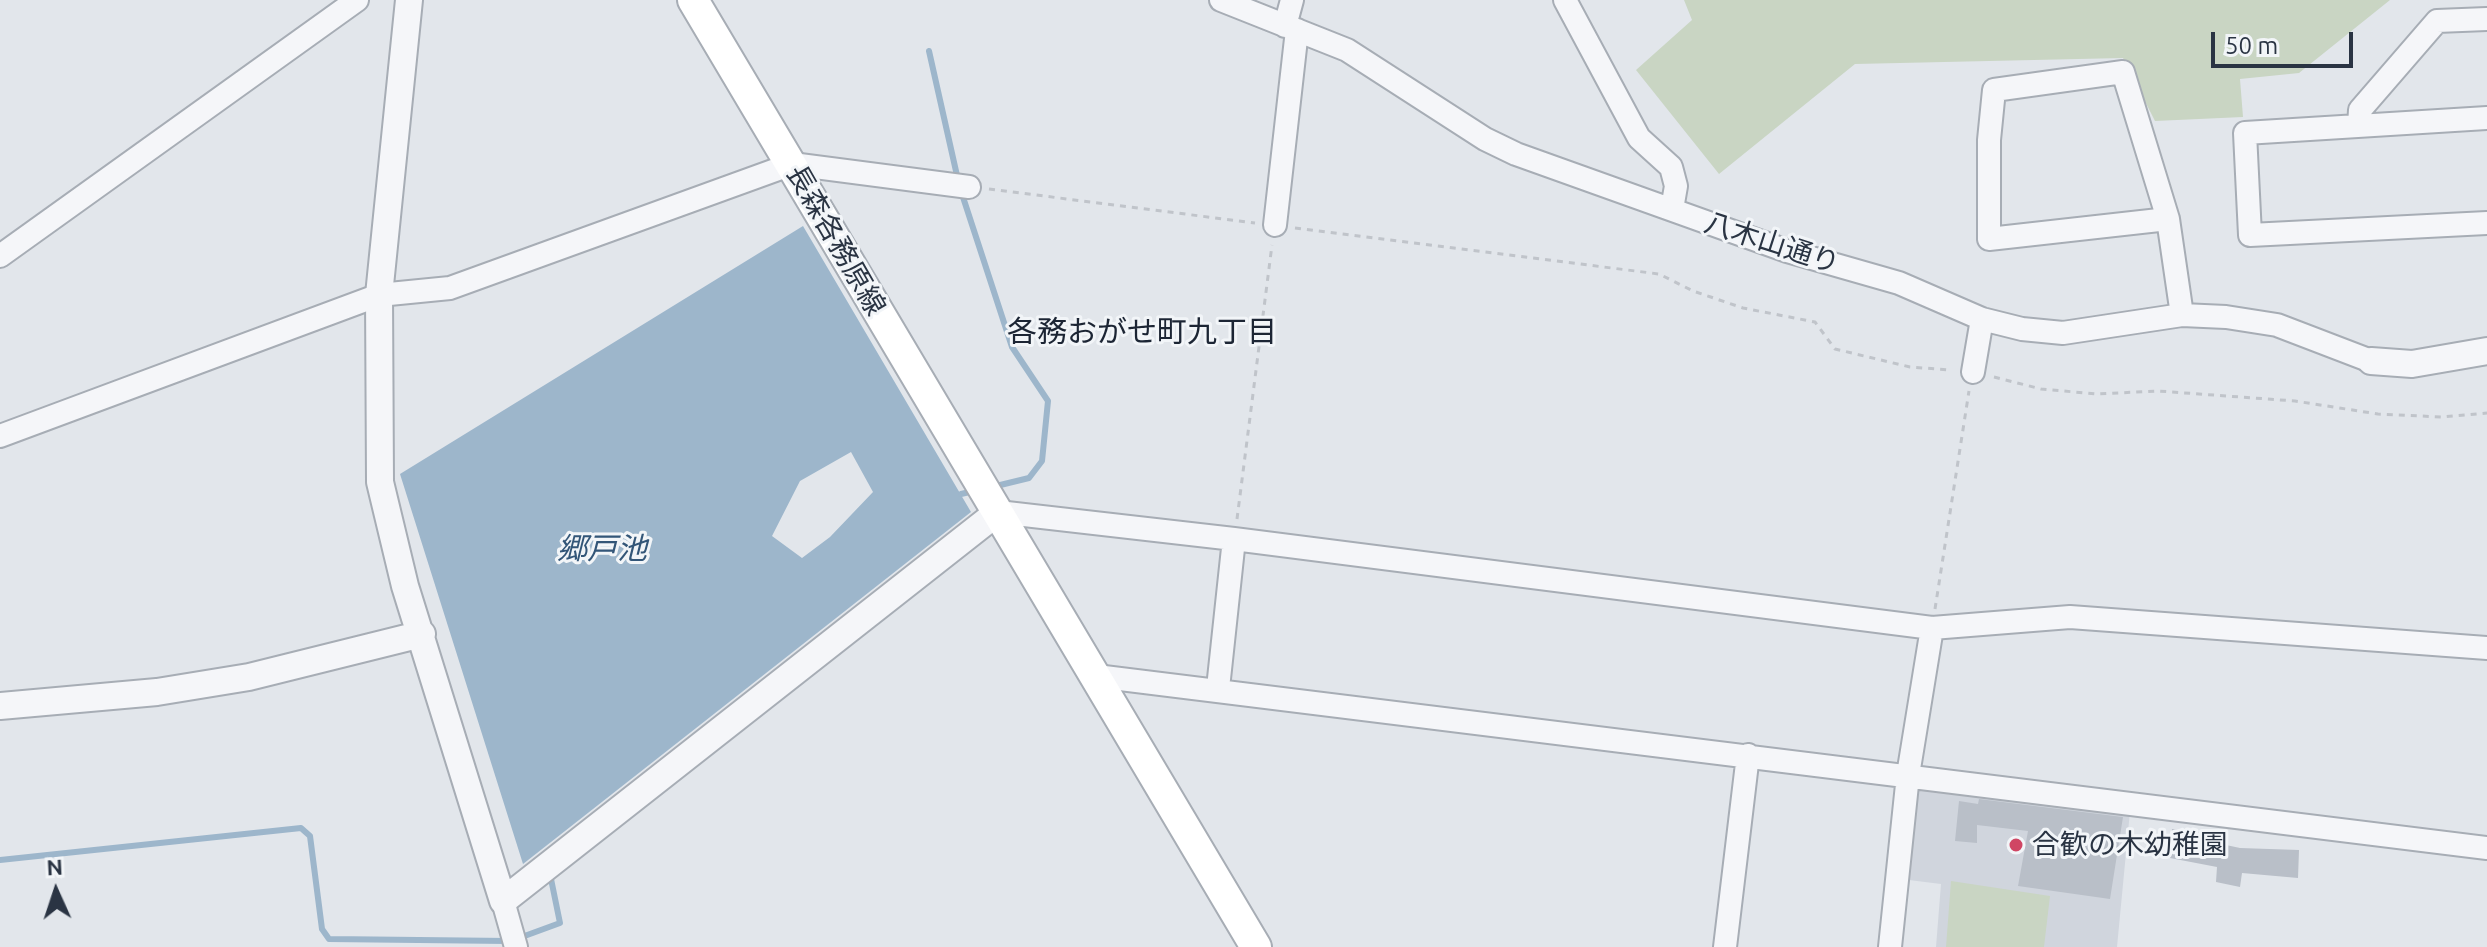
<!DOCTYPE html>
<meta charset="utf-8">
<style>
body{margin:0}
#map{position:relative;width:2487px;height:947px;overflow:hidden;background:#e2e6eb;font-family:Ubuntu,sans-serif}
canvas{display:block}
.north{position:absolute;left:16px;top:851px;width:80px;height:80px;-webkit-text-stroke:6px #f2f5f8;paint-order:stroke;rotate:357deg;font-size:22px;font-weight:700;line-height:32px;text-align:center;color:#2a3443}
.north::after{content:'';display:block;margin:auto;width:28px;height:36px;background:#2a3443;clip-path:polygon(50% 0,100% 100%,50% 72%,0 100%)}
.scale{position:absolute;left:2211px;top:32px;width:142px;height:36px;box-sizing:border-box;border:4px solid #2a3443;border-top:0;padding-left:10px;font-size:24px;line-height:28px;white-space:nowrap;color:#2a3443;-webkit-text-stroke:6px #f2f5f8;paint-order:stroke}
</style>
<div id="map">
<canvas width="2487" height="947"></canvas>
<div class="north">N</div>
<div class="scale">50 m</div>
</div>
<script>
const g = document.querySelector('canvas').getContext('2d');
g.lineJoin = 'round';
function fillPath(path, color) { g.fillStyle = color; g.fill(path, 'evenodd'); }
const poly = rows => new Path2D(rows.map(r => 'M' + r).join(''));
function trace(path, color, width, dash) { g.strokeStyle = color; g.lineWidth = width; g.lineCap = dash ? 'butt' : 'round'; g.setLineDash(dash || []); g.stroke(path); }
function write(font, color, halo, rows, align = 'center') {
  g.font = font + ' Ubuntu,"Noto Sans JP",sans-serif'; g.lineWidth = 6; g.setLineDash([]); g.textBaseline = 'middle'; g.strokeStyle = halo; g.fillStyle = color; for (const [text, x, y, turn = 0] of rows) {
    g.save(); g.translate(x, y); g.rotate((+turn || 0) * Math.PI / 180); g.textAlign = isNaN(turn) ? turn : align; if (halo) g.strokeText(text, 0, 0); g.fillText(text, 0, 0); g.restore();
  }
}
const built = poly([
 [1911,785,2130,811,2117,947,1936,947,1941,884,1901,879]
]);
const green = poly([
 [1684,0,2390,0,2299,73,2240,79,2243,117,2155,121,2123,58,1855,64,1719,174,1636,70,1692,20],
 [1951,881,2050,896,2044,947,1946,947]
]);
const water = poly([
 [803,226,971,512,523,864,400,474],
 [851,452,873,492,830,537,802,558,772,536,800,481]
]);
const stream = poly([
 [929,51,958,180],
 [961,191,1012,347,1048,401,1042,461,1029,478,992,487],
 [961,494,974,491],
 [0,860,301,828,310,836,322,929,329,939,508,941],
 [519,938,560,923,550,874]
]);
const building = poly([
 [1979,799,2123,817,2110,899,2018,886,2028,831,1977,825,1977,843,1955,841,1959,801,1978,804],
 [2172,829,2213,836,2212,842,2240,848,2299,850,2298,878,2242,873,2240,887,2216,882,2217,867,2170,858]
]);
const path = poly([
 [989,189,1255,223],
 [1295,228,1659,274,1693,291,1743,308,1815,322,1835,349,1910,367,1951,370],
 [1994,377,2041,389,2097,394,2158,391,2295,401,2378,414,2442,417,2487,413],
 [1237,519,1272,245],
 [1935,609,1969,391]
]);
const minor = poly([
 [1221,0,1347,50,1485,139,1516,154,1787,251,1899,283,1982,319,2022,329,2063,333,2182,315,2226,317,2277,325,2371,361],
 [1565,0,1639,138,1671,167,1676,186,1672,209],
 [1285,26,1292,0],
 [2123,72,2168,219,1989,239,1989,140,1994,90,2123,72],
 [2487,118,2245,133,2250,235,2487,223],
 [2359,126,2360,110,2437,21,2487,19],
 [2168,219,2182,315],
 [1275,225,1297,30],
 [0,256,357,0],
 [1973,372,1982,319],
 [0,436,379,295,450,288,792,164,969,187],
 [998,512,1234,539,1932,628,2070,617,2487,648],
 [1096,676,2487,848],
 [1218,688,1234,539],
 [503,901,516,947],
 [1725,947,1748,755],
 [1890,947,1908,775,1932,628]
]);
const tertiary = poly([
 [409,0,379,295,380,482,405,586,503,901,998,512],
 [2371,361,2412,364,2487,351],
 [0,706,157,692,249,677,422,634]
]);
const secondary = poly([
 [693,0,1256,947]
]);
const markers = [
 [2016,845,8,"#d04664"]
];
const streetNames = [
 ["長森各務原線",836,240,60],
 ["八木山通り",1772,243,18]
];
const poiNames = [
 ["合歓の木幼稚園",2032,845]
];
const neighbourhoodNames = [
 ["各務おがせ町九丁目",1142,332]
];
const waterNames = [
 ["郷戸池",602,549]
];
fillPath(built, '#d0d5dd');
fillPath(green, '#c9d5c3');
fillPath(water, '#9db6cb');
trace(stream, '#9db6cb', 6);
fillPath(building, '#b9bfc8');
trace(minor, '#a7adb5', 26);
trace(tertiary, '#a7adb5', 30);
trace(secondary, '#a7adb5', 34);
trace(path, '#c0c4ca', 3, [6, 6]);
trace(minor, '#f5f6f9', 22);
trace(tertiary, '#f5f6f9', 26);
trace(secondary, '#fff', 30);
for (const [x, y, r, color] of markers) { const dot = new Path2D(); dot.arc(x, y, r, 0, 2 * Math.PI); g.fillStyle = color; g.fill(dot); trace(dot, '#f2f5f8', 3); }
write('28px', '#2a3443', '#f2f5f8', streetNames);
write('28px', '#2a3443', '#f2f5f8', poiNames, 'left');
write('30px', '#1c2534', '#f2f5f8', neighbourhoodNames);
write('italic 30px', '#335678', '#f2f5f8', waterNames);
</script>
